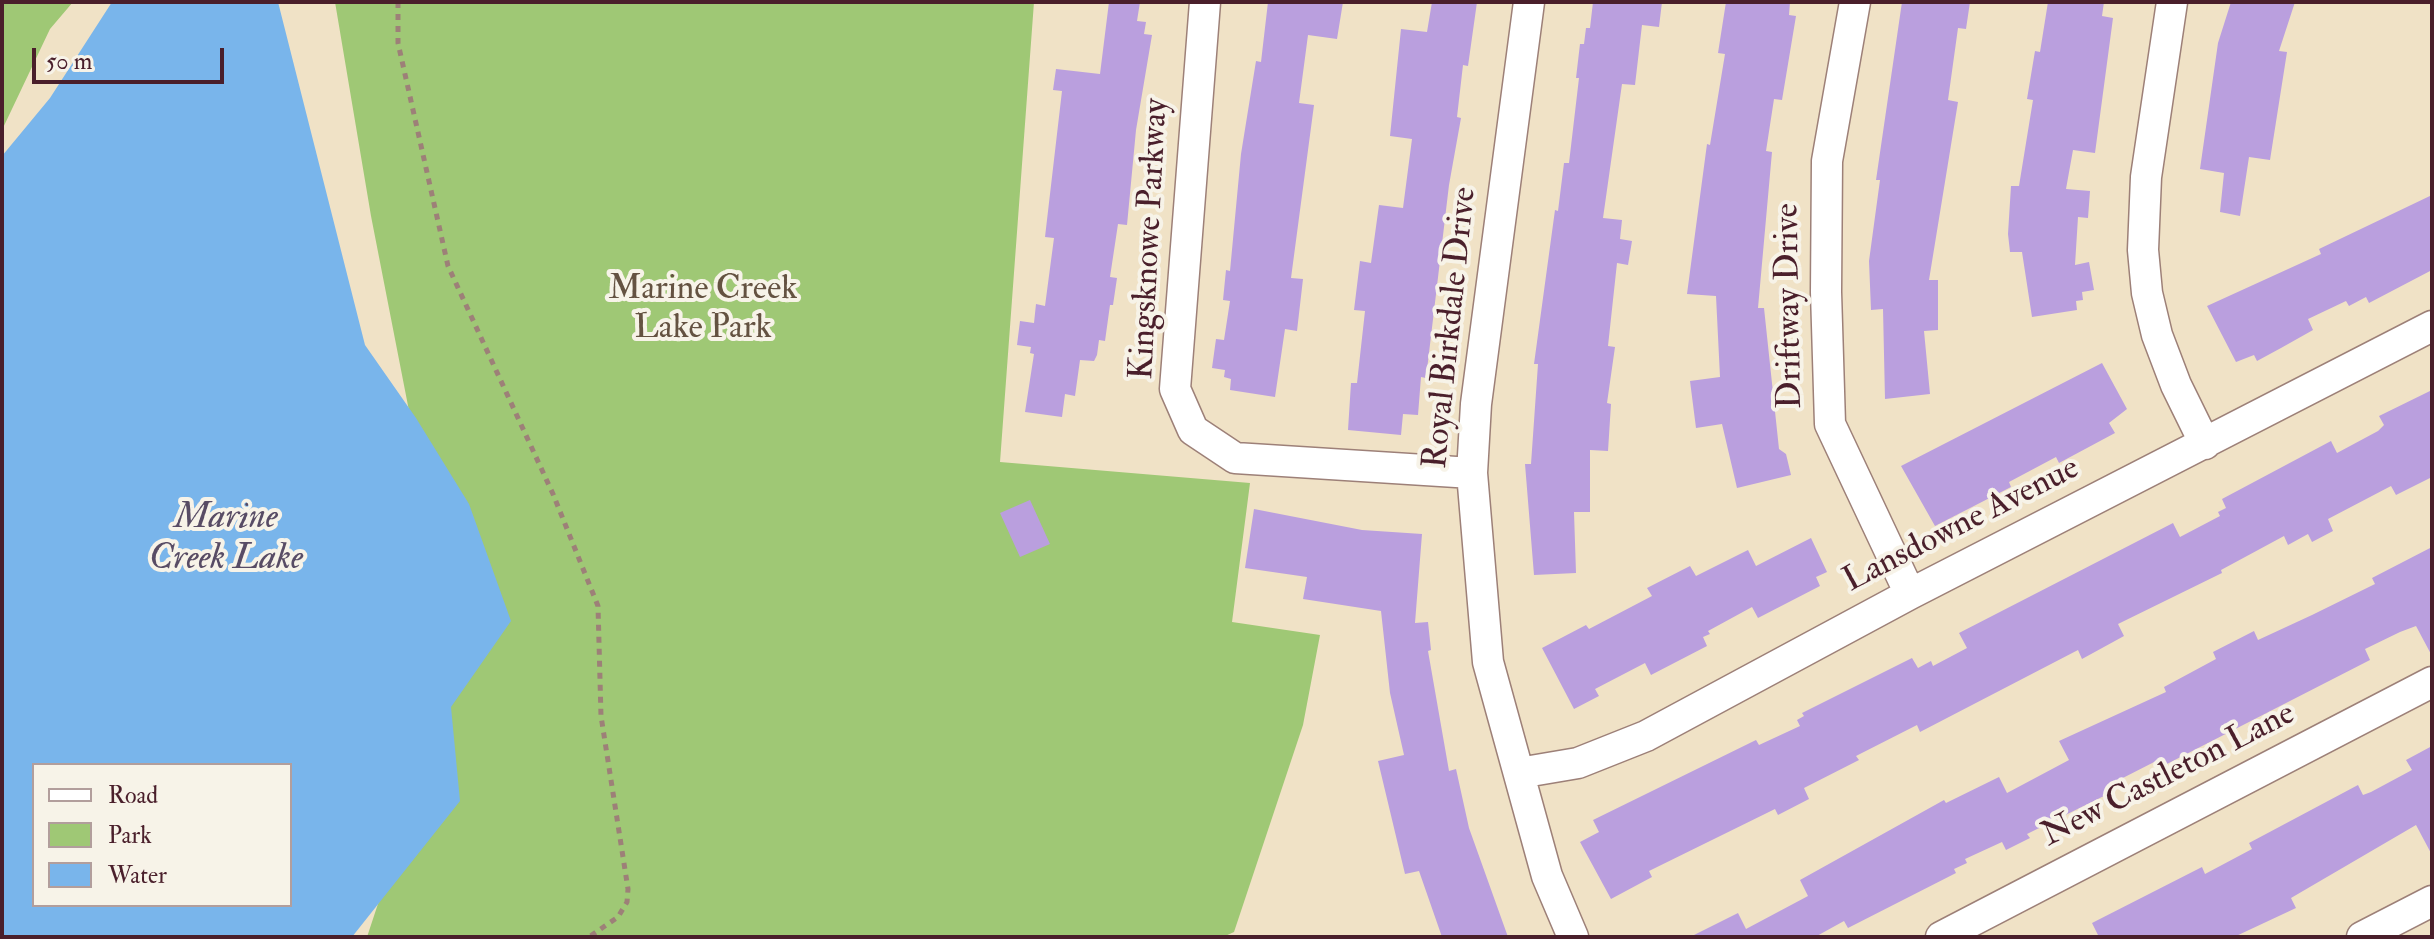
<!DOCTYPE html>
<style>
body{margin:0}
#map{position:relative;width:2434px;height:939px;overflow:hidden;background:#f0e2c6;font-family:"IM FELL Double Pica",serif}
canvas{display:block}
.frame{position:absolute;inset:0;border:4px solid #4a1f2b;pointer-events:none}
.legend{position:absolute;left:32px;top:763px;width:260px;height:144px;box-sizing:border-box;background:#f7f3e8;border:2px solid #b29e9c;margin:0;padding:10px 14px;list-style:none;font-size:24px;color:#4a1f2b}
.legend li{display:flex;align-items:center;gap:16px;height:40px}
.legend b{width:40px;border:2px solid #b29e9c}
.scale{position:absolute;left:32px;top:48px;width:192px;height:36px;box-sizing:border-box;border:4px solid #4a1f2b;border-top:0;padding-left:10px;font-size:24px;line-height:28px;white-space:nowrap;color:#4a1f2b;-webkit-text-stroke:6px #f7f3e8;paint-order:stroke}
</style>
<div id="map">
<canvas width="2434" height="939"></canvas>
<div class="frame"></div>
<ul class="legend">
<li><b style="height:10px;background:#fff"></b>Road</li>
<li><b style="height:22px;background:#9fc875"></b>Park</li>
<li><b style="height:22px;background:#79b5eb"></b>Water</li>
</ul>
<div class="scale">50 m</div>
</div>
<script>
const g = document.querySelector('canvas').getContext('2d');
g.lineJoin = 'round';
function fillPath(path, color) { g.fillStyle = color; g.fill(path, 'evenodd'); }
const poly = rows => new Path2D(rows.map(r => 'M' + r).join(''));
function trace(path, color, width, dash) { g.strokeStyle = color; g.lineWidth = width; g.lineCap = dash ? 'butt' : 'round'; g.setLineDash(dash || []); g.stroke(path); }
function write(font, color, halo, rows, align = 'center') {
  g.font = font + ' "IM FELL Double Pica",serif'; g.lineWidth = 8; g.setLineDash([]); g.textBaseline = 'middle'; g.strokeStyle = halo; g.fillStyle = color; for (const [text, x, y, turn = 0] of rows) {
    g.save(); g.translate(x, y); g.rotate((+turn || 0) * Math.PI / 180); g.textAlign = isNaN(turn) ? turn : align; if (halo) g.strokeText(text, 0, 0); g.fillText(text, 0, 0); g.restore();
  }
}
const green = poly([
 [2,2,73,2,50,29,2,130],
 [335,2,1034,2,1000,462,1250,483,1232,622,1320,635,1303,725,1234,932,1223,937,367,937,458,662,371,216]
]);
const water = poly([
 [112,2,278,2,365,345,416,418,469,504,511,621,451,707,460,801,352,937,2,937,2,156,50,98],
 [34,765,290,765,290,905,34,905]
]);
const building = poly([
 [1109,2,1140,2,1137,21,1146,22,1144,34,1152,35,1136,130,1127,225,1118,224,1110,277,1117,278,1113,305,1110,305,1105,341,1099,340,1097,355,1094,361,1080,360,1075,396,1065,394,1062,417,1025,412,1034,354,1030,353,1031,347,1017,345,1020,321,1034,323,1036,304,1045,306,1054,238,1045,237,1062,91,1053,90,1056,69,1100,74],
 [1268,2,1343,2,1337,39,1308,35,1299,103,1314,105,1291,278,1303,279,1297,331,1285,329,1275,397,1230,390,1231,379,1224,377,1225,370,1212,368,1216,339,1224,340,1230,301,1223,300,1226,270,1230,271,1241,154,1256,61,1261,62],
 [1432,2,1477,2,1468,66,1463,65,1457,117,1461,118,1449,185,1426,378,1421,377,1418,415,1403,414,1401,435,1348,430,1351,383,1357,383,1365,311,1354,310,1360,261,1371,263,1379,205,1403,208,1412,139,1390,136,1401,29,1427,32],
 [1593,2,1662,2,1659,27,1642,25,1635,85,1622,84,1603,218,1622,220,1620,239,1632,241,1628,265,1617,263,1608,346,1615,347,1607,403,1611,404,1608,451,1590,450,1590,512,1574,512,1576,573,1534,575,1525,464,1531,464,1538,364,1534,364,1555,210,1558,211,1564,163,1569,163,1579,78,1576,78,1580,44,1584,44,1586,28,1590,28],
 [1726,2,1790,2,1789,15,1796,16,1782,100,1774,99,1766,151,1772,152,1758,308,1764,308,1779,449,1786,454,1791,475,1737,488,1722,424,1696,428,1690,381,1720,377,1716,296,1687,294,1707,144,1710,145,1725,54,1718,53],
 [1902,2,1970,2,1966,29,1958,28,1948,100,1958,102,1929,280,1938,280,1938,330,1924,331,1930,394,1885,399,1883,309,1871,310,1869,261,1880,180,1876,180],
 [2048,2,2104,2,2102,16,2113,18,2095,153,2073,150,2066,189,2090,191,2088,218,2078,217,2075,265,2089,262,2094,290,2082,292,2083,300,2076,301,2077,310,2032,317,2022,252,2010,252,2008,234,2011,186,2019,186,2033,100,2027,99,2035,51,2040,52],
 [2231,2,2295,2,2279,51,2287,52,2270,160,2249,157,2240,216,2220,212,2224,173,2200,169,2218,43],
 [2432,195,2432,270,2369,303,2366,297,2349,306,2346,301,2308,319,2313,330,2281,348,2257,361,2254,355,2236,362,2207,306,2321,254,2319,249],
 [2102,363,2127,409,2109,423,2115,433,2059,463,2056,457,2009,482,2011,487,1935,526,1901,466],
 [2432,390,2432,477,2396,495,2391,486,2328,519,2333,531,2312,542,2308,534,2288,545,2284,536,2221,570,2222,573,2118,624,2124,636,2082,659,2078,650,1920,732,1917,725,1856,756,1859,760,1804,788,1809,799,1778,815,1775,809,1649,871,1652,877,1611,899,1580,842,1599,832,1593,820,1756,740,1759,745,1800,726,1797,720,1804,716,1802,713,1912,658,1918,668,1931,661,1933,666,1967,648,1959,633,2173,523,2180,537,2220,516,2218,512,2226,508,2222,499,2331,441,2337,453,2378,431,2384,425,2379,416],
 [1030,500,1050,544,1020,557,1000,513],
 [1254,509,1362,530,1422,534,1415,623,1428,622,1431,650,1428,651,1449,771,1456,769,1469,828,1508,937,1442,937,1419,871,1405,874,1378,761,1404,755,1390,693,1381,611,1303,599,1307,577,1245,568],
 [1811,538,1827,572,1816,577,1820,586,1758,618,1752,607,1708,631,1710,634,1703,637,1707,646,1651,675,1645,663,1595,689,1599,696,1574,709,1542,648,1586,625,1589,629,1652,596,1647,588,1690,566,1696,576,1748,550,1756,566],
 [2432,547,2432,656,2416,626,2400,632,2365,649,2370,660,2165,765,2162,758,2113,783,2116,790,2027,834,2030,838,2006,850,2002,842,1965,859,1967,863,1954,869,1956,873,1848,928,1844,921,1815,937,1690,937,1738,913,1746,929,1808,896,1800,880,1944,800,1946,803,1999,777,2007,793,2069,760,2059,741,2166,692,2164,687,2216,659,2213,652,2254,631,2258,640,2312,615,2375,584,2372,578],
 [2432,746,2432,855,2416,825,2291,898,2296,908,2234,937,2099,937,2092,923,2202,867,2205,874,2252,849,2249,843,2358,785,2363,795,2371,792,2412,770,2406,760]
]);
const path = poly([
 [398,2,398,43,448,266,553,494,598,606,601,716,628,889,627,902,618,917,589,937]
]);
const street = poly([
 [1205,2,1175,389,1193,430,1235,458,1472,473],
 [1529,2,1476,404,1472,473,1488,662,1547,876,1573,937],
 [1855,2,1827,161,1826,292,1830,424,1910,594],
 [2172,2,2146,177,2143,250,2147,293,2157,335,2176,385,2205,444],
 [1519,773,1578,763,1646,736,1910,594,2432,326],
 [1941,937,2432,682],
 [2362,937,2432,901]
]);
const streetNames = [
 ["Kingsknowe Parkway",1151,239,-87],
 ["Driftway Drive",1791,306,-91],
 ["Royal Birkdale Drive",1452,328,-84],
 ["Lansdowne Avenue",1962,526,-27],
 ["New Castleton Lane",2169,776,-27]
];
const parkNames = [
 ["Marine Creek",703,291],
 ["Lake Park",703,330]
];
const waterNames = [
 ["Marine",226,519],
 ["Creek Lake",226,560]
];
fillPath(green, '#9fc875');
fillPath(water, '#79b5eb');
fillPath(building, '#ba9fde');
trace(street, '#9d8078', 33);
trace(path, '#9d8078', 5, [6, 6]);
trace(street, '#fff', 30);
write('34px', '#4a1f2b', '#f7f3e8', streetNames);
write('34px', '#645241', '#f7f3e8', parkNames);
write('italic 36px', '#584c65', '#f7f3e8', waterNames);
</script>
